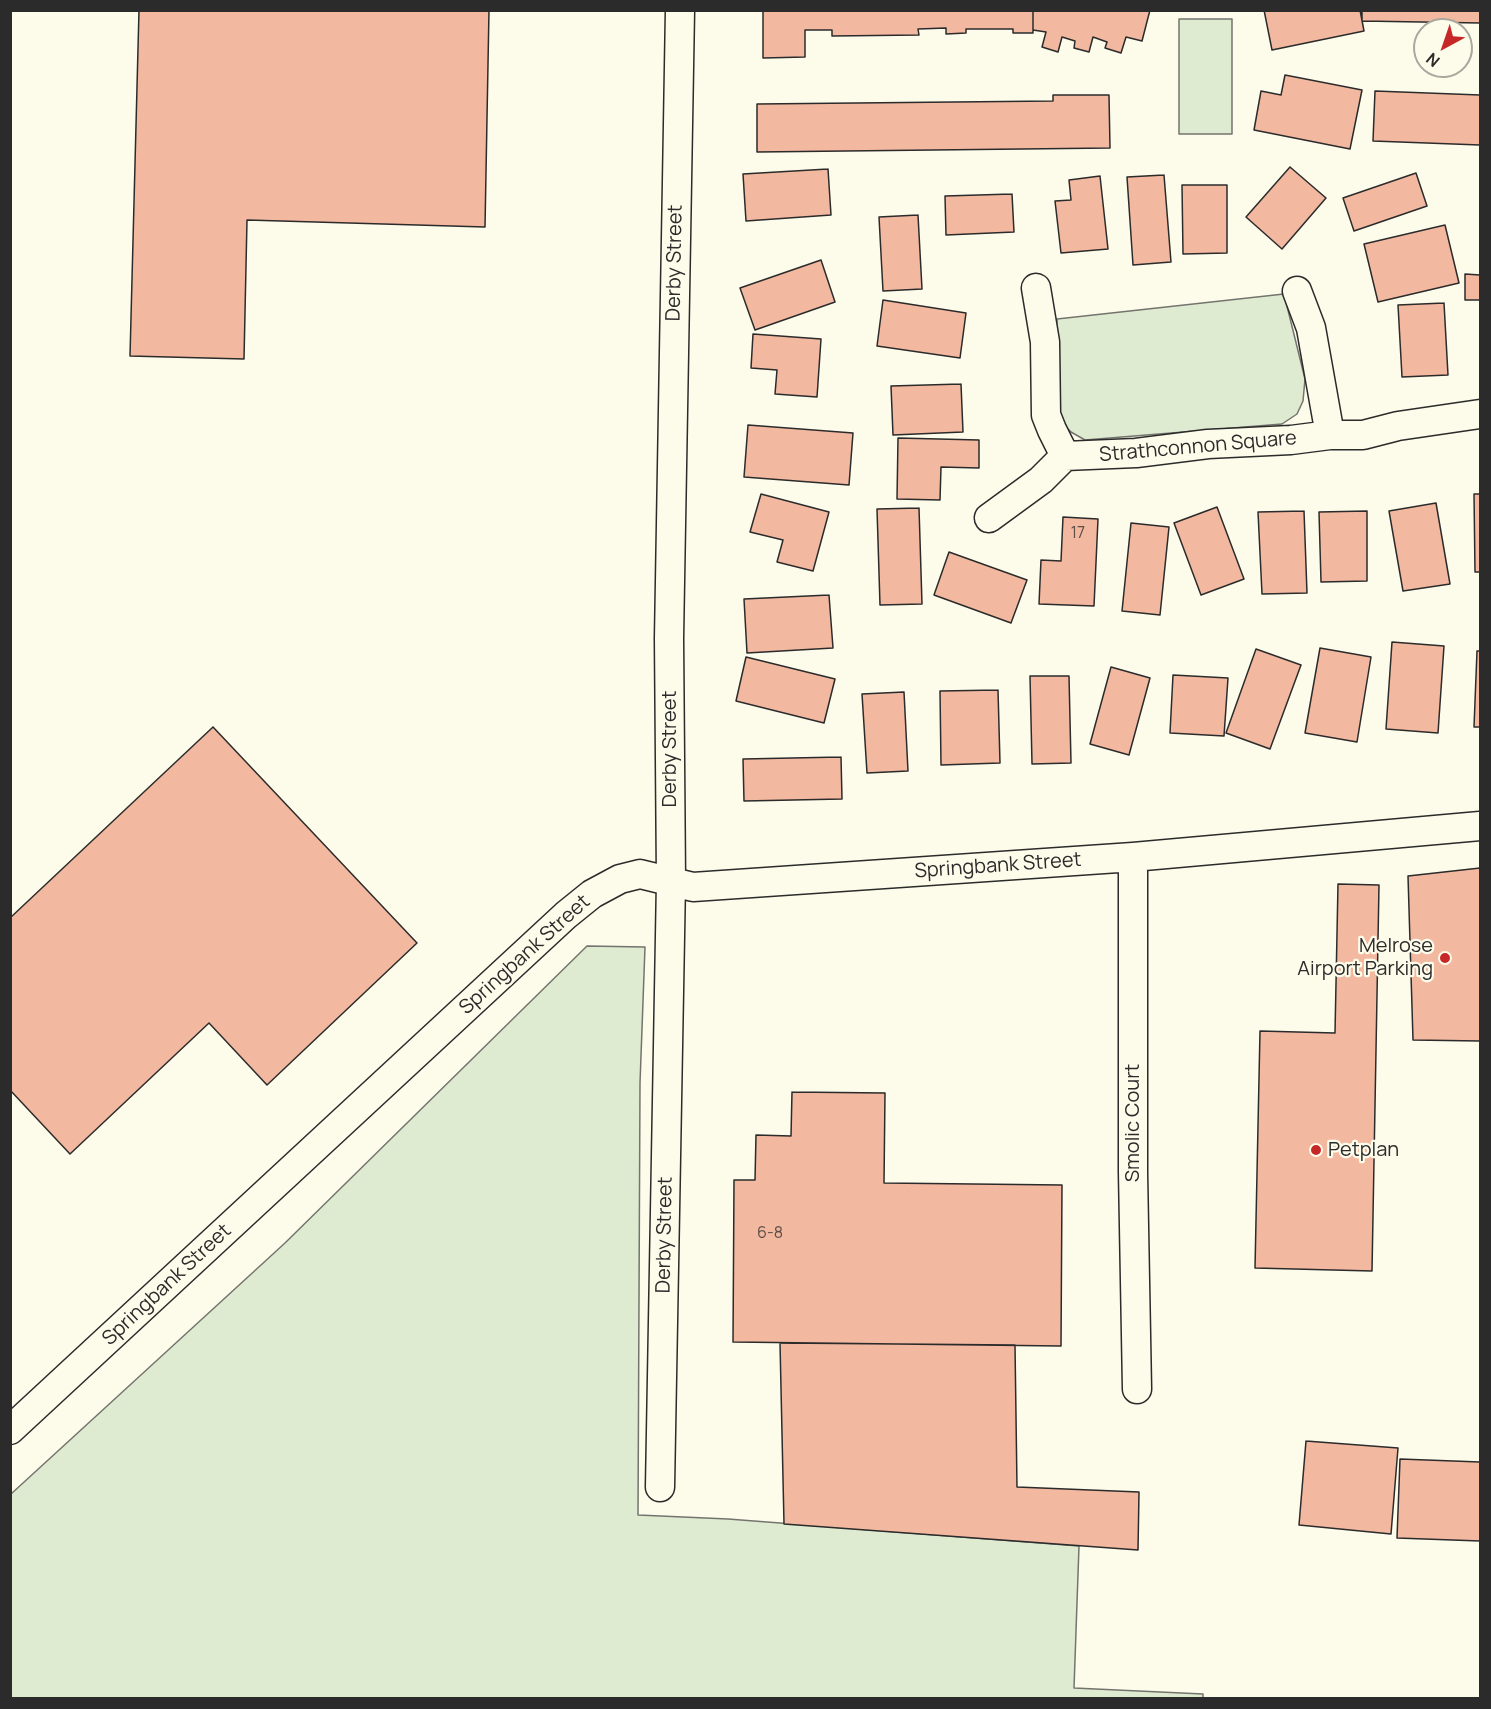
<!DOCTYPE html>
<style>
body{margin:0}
#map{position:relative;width:1491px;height:1709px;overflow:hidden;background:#fdfbea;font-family:Manrope,sans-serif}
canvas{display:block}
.frame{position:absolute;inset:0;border:12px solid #2b2b2b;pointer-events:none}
.north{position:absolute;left:1413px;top:18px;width:60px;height:60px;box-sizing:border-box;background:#fdfbea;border:2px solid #a9a89e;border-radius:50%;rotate:220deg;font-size:16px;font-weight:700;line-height:24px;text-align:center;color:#2b2b2b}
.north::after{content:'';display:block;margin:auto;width:21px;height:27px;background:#c62828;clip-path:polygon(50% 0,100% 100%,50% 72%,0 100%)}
</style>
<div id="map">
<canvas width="1491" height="1709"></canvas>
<div class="frame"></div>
<div class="north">N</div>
</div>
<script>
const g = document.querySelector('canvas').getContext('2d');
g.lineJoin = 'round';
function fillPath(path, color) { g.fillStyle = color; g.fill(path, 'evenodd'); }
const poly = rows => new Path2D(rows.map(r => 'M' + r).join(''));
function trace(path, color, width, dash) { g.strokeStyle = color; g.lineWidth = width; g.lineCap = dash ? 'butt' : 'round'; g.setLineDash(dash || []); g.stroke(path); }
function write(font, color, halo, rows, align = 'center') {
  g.font = font + ' Manrope,sans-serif'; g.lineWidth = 4.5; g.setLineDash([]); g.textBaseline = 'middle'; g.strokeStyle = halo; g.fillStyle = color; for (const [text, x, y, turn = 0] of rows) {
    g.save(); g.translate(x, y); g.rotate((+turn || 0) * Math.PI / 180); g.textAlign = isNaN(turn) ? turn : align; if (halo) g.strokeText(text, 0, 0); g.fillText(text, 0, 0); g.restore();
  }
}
const green = poly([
 [1179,19,1232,19,1232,134,1179,134,1179,19],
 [1284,294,1305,379,1303,401,1297,414,1282,424,1085,440,1071,432,1060,421,1055,403,1057,319,1284,294],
 [587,946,645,947,640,1083,638,1515,728,1519,1079,1546,1074,1688,1203,1694,1203,1698,11,1698,11,1494,285,1243,587,946]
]);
const building = poly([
 [139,10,489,10,485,227,247,220,244,359,130,356,139,10],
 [763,10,1033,10,1033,33,1013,33,1013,29,966,29,966,33,946,34,946,28,918,29,919,35,832,36,832,30,805,30,805,57,763,58,763,10],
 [1033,10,1150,10,1142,41,1126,37,1121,53,1105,48,1107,42,1093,37,1089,52,1074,48,1075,41,1062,37,1058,52,1042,47,1046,32,1033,30,1033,10],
 [1264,10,1360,10,1364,31,1272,50,1264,10],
 [1362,10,1480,10,1480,23,1362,21,1362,10],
 [1285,75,1362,90,1350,149,1254,130,1261,91,1281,95,1285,75],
 [1375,91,1480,95,1480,145,1373,141,1375,91],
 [1053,95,1109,95,1110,148,757,152,757,104,1053,101,1053,95],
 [1290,167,1326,198,1282,249,1246,217,1290,167],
 [828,169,831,215,746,221,743,174,828,169],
 [1416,173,1427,206,1354,231,1343,198,1416,173],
 [1164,175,1171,262,1133,265,1127,177,1164,175],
 [1100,176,1108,249,1061,253,1055,201,1071,200,1069,180,1100,176],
 [1182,185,1227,185,1227,253,1183,254,1182,185],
 [1012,194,1014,232,946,235,945,196,1012,194],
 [918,215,922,289,883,291,879,217,918,215],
 [1445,225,1459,283,1378,302,1364,244,1445,225],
 [821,260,835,302,755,330,740,288,821,260],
 [1465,274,1480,275,1480,300,1465,300,1465,274],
 [883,300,966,313,960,358,877,346,883,300],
 [1444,303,1448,375,1402,377,1398,305,1444,303],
 [753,334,821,339,817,397,775,394,777,370,751,368,753,334],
 [961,384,963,432,893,435,891,386,961,384],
 [748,425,853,433,849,485,744,477,748,425],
 [898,438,979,440,979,468,941,467,940,500,897,499,898,438],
 [761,494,829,512,813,571,777,562,783,540,750,532,761,494],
 [1474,494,1480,494,1480,572,1475,572,1474,494],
 [1436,503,1450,584,1403,591,1389,511,1436,503],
 [1217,507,1244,579,1201,595,1174,523,1217,507],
 [919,508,922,604,880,605,877,509,919,508],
 [1304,511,1307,593,1262,594,1258,512,1304,511],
 [1367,511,1367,581,1321,582,1319,512,1367,511],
 [1063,517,1098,519,1094,606,1039,604,1041,560,1061,561,1063,517],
 [1131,523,1169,527,1160,615,1122,611,1131,523],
 [949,552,1027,580,1011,623,934,595,949,552],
 [829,595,833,648,747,653,744,599,829,595],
 [1392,642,1444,646,1438,733,1386,729,1392,642],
 [1320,648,1371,657,1357,742,1305,733,1320,648],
 [1256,649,1301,665,1270,749,1226,733,1256,649],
 [1477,651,1480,651,1480,727,1474,727,1477,651],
 [746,657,835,679,824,723,736,701,746,657],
 [1111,667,1150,678,1129,755,1090,744,1111,667],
 [1173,675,1228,678,1224,736,1170,733,1173,675],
 [1030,676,1069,676,1071,763,1032,764,1030,676],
 [998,690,1000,763,941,765,940,691,998,690],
 [904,692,908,771,867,773,862,694,904,692],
 [213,727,417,943,267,1085,209,1023,70,1154,10,1090,10,918,213,727],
 [841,757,842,799,744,801,743,759,841,757],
 [1480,868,1480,1041,1413,1040,1408,876,1480,868],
 [1338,884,1379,885,1372,1271,1255,1268,1260,1031,1335,1033,1338,884],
 [792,1092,885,1093,884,1183,1062,1185,1061,1346,733,1342,734,1180,755,1180,756,1135,791,1136,792,1092],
 [780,1343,1015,1345,1017,1487,1139,1492,1138,1550,784,1524,780,1343],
 [1306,1441,1398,1448,1391,1534,1299,1525,1306,1441],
 [1400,1459,1480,1462,1480,1541,1397,1538,1400,1459]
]);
const street = poly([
 [1036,288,1045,342,1046,415,1052,430,1065,456],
 [1297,291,1311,328,1330,435],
 [989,518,1041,480,1065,456,1136,453,1208,444,1291,440,1330,435,1363,435,1398,426,1480,414],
 [1133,857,1133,1172,1137,1389],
 [10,1430,566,915,592,894,620,879,640,874,693,887,1133,857,1480,826],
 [660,1487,671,881,669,638,680,10]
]);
const markers = [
 [1445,958,6,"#c62828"],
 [1316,1150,6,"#c62828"]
];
const numberNames = [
 ["17",1078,534],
 ["6-8",770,1234]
];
const streetNames = [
 ["Derby Street",675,263,-89],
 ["Strathconnon Square",1198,447,-5],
 ["Derby Street",670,749,-90],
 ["Springbank Street",998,866,-4],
 ["Springbank Street",525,955,-42],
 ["Smolic Court",1133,1123,-90],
 ["Derby Street",665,1235,-89],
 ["Springbank Street",167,1285,-43]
];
const poiNames = [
 ["Melrose",1433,946],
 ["Airport Parking",1433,969],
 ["Petplan",1328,1150,"left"]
];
fillPath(green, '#deebd1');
trace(green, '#74746e', 1.5);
fillPath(building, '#f2b8a0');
trace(building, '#2b2b2b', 1.5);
trace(street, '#2b2b2b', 31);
trace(street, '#fdfbea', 28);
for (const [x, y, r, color] of markers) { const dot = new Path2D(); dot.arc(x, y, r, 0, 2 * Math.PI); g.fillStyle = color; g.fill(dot); trace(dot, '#fdfbea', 2); }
write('16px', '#5d4e48', null, numberNames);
write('20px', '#2b2b2b', '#fdfbea', streetNames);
write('20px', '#2b2b2b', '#fdfbea', poiNames, 'right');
</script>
